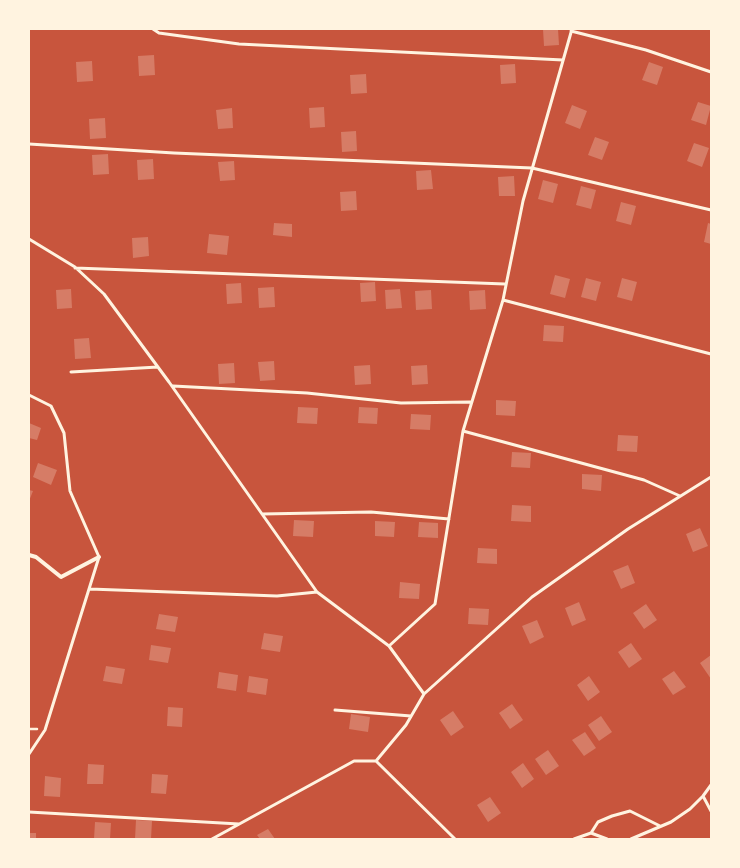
<!DOCTYPE html>
<style>
body{margin:0}
#map{position:relative;width:740px;height:868px;overflow:hidden;background:#c8553d;font-family:Rubik,sans-serif}
canvas{display:block}
.frame{position:absolute;inset:0;border:30px solid #fff3e0;pointer-events:none}
</style>
<div id="map">
<canvas width="740" height="868"></canvas>
<div class="frame"></div>
</div>
<script>
const g = document.querySelector('canvas').getContext('2d');
g.lineJoin = 'round';
function fillPath(path, color) { g.fillStyle = color; g.fill(path, 'evenodd'); }
const poly = rows => new Path2D(rows.map(r => 'M' + r).join(''));
function trace(path, color, width, dash) { g.strokeStyle = color; g.lineWidth = width; g.lineCap = dash ? 'butt' : 'round'; g.setLineDash(dash || []); g.stroke(path); }
const building = poly([
 [543,29,558,29,559,45,544,46],
 [154,55,155,75,139,76,138,56],
 [92,61,93,81,77,82,76,62],
 [649,62,663,67,657,85,642,80],
 [515,64,516,83,501,84,500,65],
 [366,74,367,93,351,94,350,75],
 [698,102,711,106,706,125,691,120],
 [572,105,587,111,580,129,565,123],
 [324,107,325,127,310,128,309,108],
 [232,108,233,128,218,129,216,110],
 [105,118,106,138,90,139,89,119],
 [356,131,357,151,342,152,341,132],
 [595,137,609,142,602,160,588,155],
 [694,143,709,148,702,167,687,161],
 [108,154,109,174,93,175,92,155],
 [153,159,154,179,138,180,137,160],
 [234,161,235,180,220,181,218,162],
 [431,170,433,189,417,190,416,171],
 [514,176,515,196,499,196,498,177],
 [543,180,558,184,553,203,538,199],
 [581,186,596,190,591,209,576,205],
 [356,191,357,210,341,211,340,192],
 [621,202,636,206,631,225,616,221],
 [274,223,292,224,292,237,273,235],
 [708,223,711,224,711,244,704,242],
 [209,234,229,236,227,255,207,253],
 [148,237,149,256,133,258,132,238],
 [555,275,570,279,565,298,550,294],
 [586,278,601,282,596,301,581,297],
 [622,278,637,282,632,301,617,297],
 [375,282,376,301,361,302,360,283],
 [241,283,242,303,227,304,226,284],
 [274,287,275,307,259,308,258,288],
 [71,289,72,308,57,309,56,290],
 [400,289,402,308,386,309,385,290],
 [431,290,432,309,416,310,415,291],
 [485,290,486,309,470,310,469,291],
 [544,325,564,326,563,342,543,341],
 [89,338,91,358,75,359,74,339],
 [274,361,275,380,260,381,258,362],
 [234,363,235,383,219,384,218,364],
 [370,365,371,384,355,385,354,366],
 [427,365,428,384,412,385,411,366],
 [496,400,516,401,515,416,496,415],
 [298,407,318,408,317,424,297,423],
 [359,407,378,408,377,424,358,423],
 [411,414,431,415,430,430,410,429],
 [29,423,41,428,37,440,29,438],
 [618,435,638,436,637,452,617,451],
 [512,452,531,453,530,468,511,467],
 [38,463,57,470,51,485,33,477],
 [582,474,602,475,601,491,582,489],
 [29,490,33,491,29,501],
 [512,505,531,506,531,522,511,521],
 [294,520,314,521,313,537,293,536],
 [375,521,395,522,394,537,375,536],
 [419,522,438,523,438,538,418,537],
 [700,528,708,546,693,552,686,534],
 [478,548,497,549,497,564,477,563],
 [628,565,635,583,621,589,613,571],
 [400,582,420,584,419,599,399,598],
 [579,602,586,620,572,626,565,608],
 [646,604,657,620,644,629,633,613],
 [469,608,489,609,488,625,468,624],
 [159,614,178,617,175,632,156,629],
 [537,620,544,637,530,644,522,626],
 [264,633,283,636,280,652,261,649],
 [631,643,642,659,629,668,618,652],
 [151,645,171,648,168,663,149,660],
 [711,655,711,679,700,663],
 [106,666,125,669,122,684,103,681],
 [674,671,686,687,673,695,662,679],
 [219,672,238,675,236,691,217,688],
 [249,676,268,679,266,695,247,692],
 [589,676,600,692,588,701,577,685],
 [512,704,523,720,510,729,499,713],
 [168,707,183,708,182,727,167,726],
 [453,711,464,727,451,736,440,720],
 [351,714,370,717,368,732,349,729],
 [601,716,612,732,599,741,588,725],
 [585,732,596,748,584,756,572,740],
 [548,750,559,766,546,775,535,759],
 [523,763,534,779,522,788,511,772],
 [88,764,104,765,103,784,87,784],
 [152,774,168,775,166,794,151,793],
 [45,776,61,778,60,797,44,796],
 [490,797,501,813,488,822,477,805],
 [136,820,152,821,151,839,135,839],
 [95,822,111,823,110,839,94,839],
 [268,829,275,839,260,839,257,835],
 [29,833,36,833,36,839,29,839]
]);
const path = poly([
 [29,729,37,729]
]);
const service = poly([
 [153,29,159,33,239,44,563,60],
 [571,31,646,50,711,72],
 [29,144,174,153,532,168,711,210],
 [29,239,75,267,104,294,169,382,317,592,389,646],
 [75,268,505,284],
 [503,300,711,354],
 [71,372,158,367],
 [173,386,307,393,401,403,470,402],
 [29,395,51,406,64,433,70,491,99,557,45,730,29,754],
 [463,431,644,480,680,496],
 [262,514,371,512,449,519],
 [90,589,277,596,317,592],
 [424,694,389,646,435,604,463,431,503,300,523,201,572,29],
 [335,710,411,716],
 [376,761,406,725,424,694,532,597,628,529,711,477],
 [703,796,711,811],
 [29,812,239,824],
 [591,833,598,822,612,816,630,811,660,826],
 [212,839,354,761,376,761,455,839],
 [574,839,591,833,607,839],
 [631,839,671,822,690,809,703,796,711,785]
]);
const minor = poly([
 [29,555,36,557,61,577,99,557]
]);
fillPath(building, '#d67c66');
trace(path, '#fff3e0', 2.5);
trace(service, '#fff3e0', 3);
trace(minor, '#fff3e0', 4);
</script>
